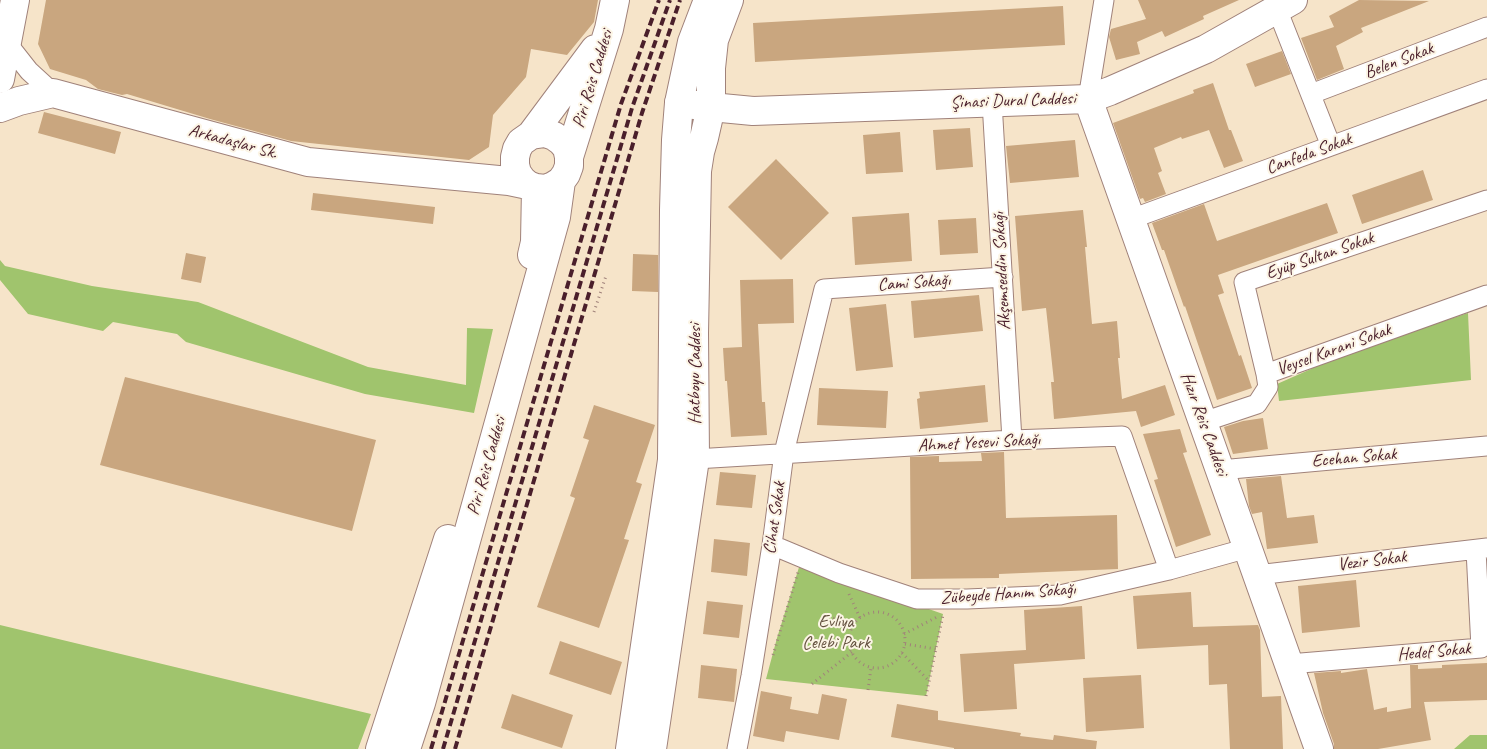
<!DOCTYPE html>
<meta charset="utf-8">
<style>
body{margin:0}
canvas{display:block;background:#f6e4c9}
</style>
<canvas width="1487" height="749"></canvas>
<script>
const g = document.querySelector('canvas').getContext('2d');
g.lineJoin = 'round';
function fillPath(path, color) { g.fillStyle = color; g.fill(path, 'evenodd'); }
const poly = rows => new Path2D(rows.map(r => 'M' + r).join(''));
function trace(path, color, width, dash) { g.strokeStyle = color; g.lineWidth = width; g.lineCap = dash ? 'butt' : 'round'; g.setLineDash(dash || []); g.stroke(path); }
function write(font, color, halo, rows, align = 'center') {
  g.font = font + ' Caveat,sans-serif'; g.lineWidth = 4; g.setLineDash([]); g.textBaseline = 'middle'; g.strokeStyle = halo; g.fillStyle = color; for (const [text, x, y, turn = 0] of rows) {
    g.save(); g.translate(x, y); g.rotate((+turn || 0) * Math.PI / 180); g.textAlign = isNaN(turn) ? turn : align; if (halo) g.strokeText(text, 0, 0); g.fillText(text, 0, 0); g.restore();
  }
}
const green = poly([
 [0,260,5,266,92,286,198,302,368,367,466,385,467,328,493,329,474,413,365,394,186,342,177,334,113,322,103,331,28,314,0,280],
 [1468,313,1471,380,1279,401,1277,384,1311,369,1314,364],
 [800,564,943,614,926,696,766,679,777,638],
 [0,625,179,668,371,714,358,749,0,749],
 [1470,735,1487,735,1487,749,1454,749]
]);
const building = poly([
 [46,0,598,0,594,22,567,55,531,49,526,77,493,115,489,147,469,160,291,141,210,119,127,94,122,95,98,89,86,80,50,69,38,44],
 [1138,0,1239,0,1203,16,1204,19,1165,37,1162,31,1137,42,1140,54,1116,60,1109,37,1111,29,1146,19],
 [1359,0,1429,1,1361,28,1363,32,1336,46,1344,69,1317,80,1301,38,1334,27,1329,16],
 [1063,6,1065,45,755,62,753,23],
 [1282,51,1291,74,1255,87,1246,64],
 [1213,83,1229,130,1231,130,1243,161,1224,168,1209,130,1182,139,1181,137,1154,148,1162,171,1158,173,1166,194,1145,202,1143,198,1140,199,1113,123,1194,93,1193,90],
 [44,112,121,132,115,154,38,133],
 [970,128,973,167,936,170,933,130],
 [900,132,903,172,866,174,863,135],
 [1075,140,1079,177,1010,183,1006,146],
 [776,159,829,213,781,260,728,207],
 [1423,170,1433,200,1362,224,1352,195],
 [313,193,435,207,433,224,311,210],
 [1327,203,1338,233,1218,275,1224,293,1218,295,1239,356,1241,355,1252,388,1217,400,1185,306,1184,307,1164,250,1162,250,1152,223,1204,204,1217,241],
 [1083,210,1087,247,1085,247,1092,324,1117,321,1120,358,1118,358,1122,399,1165,385,1175,415,1141,427,1136,411,1054,419,1051,382,1054,382,1046,308,1022,311,1015,216],
 [909,213,912,261,855,265,852,217],
 [976,218,978,253,940,255,938,220],
 [186,253,206,257,201,283,181,279],
 [633,254,658,255,658,292,632,291],
 [793,279,794,323,758,324,762,402,765,402,767,435,731,437,727,381,725,381,723,348,742,347,740,280],
 [979,295,983,331,914,338,911,301],
 [886,304,893,367,856,371,849,308],
 [125,377,376,440,352,531,100,465],
 [985,385,988,422,920,429,917,399,920,398,919,392],
 [819,388,888,391,886,428,817,425],
 [594,405,655,425,636,482,642,484,624,539,629,540,599,628,537,607,575,498,570,496,589,440,583,438],
 [1263,418,1268,449,1233,454,1224,427,1243,421],
 [1180,429,1187,452,1183,453,1211,535,1176,547,1154,480,1158,479,1143,434],
 [1004,452,1006,518,1117,515,1118,569,999,574,999,578,911,579,910,457,939,456,939,462,982,461,981,453],
 [720,472,756,475,752,508,716,505],
 [1281,476,1287,518,1314,515,1318,543,1267,549,1262,512,1252,514,1249,506,1246,479],
 [714,539,750,543,747,576,711,572],
 [1356,580,1360,627,1302,633,1298,586],
 [1191,592,1193,627,1258,625,1260,630,1262,697,1281,696,1283,749,1230,749,1227,684,1209,685,1208,645,1137,649,1133,596],
 [707,601,743,605,739,638,703,634],
 [1082,606,1085,659,1014,664,1017,709,964,712,960,654,1026,650,1024,610],
 [560,641,622,662,611,695,549,674],
 [1487,663,1487,700,1424,702,1431,740,1378,749,1334,749,1334,744,1323,713,1314,673,1341,671,1341,673,1367,669,1374,710,1387,707,1387,712,1411,708,1410,665,1418,665,1418,669,1442,668,1442,665],
 [701,665,737,669,734,702,698,698],
 [1141,675,1144,728,1086,732,1083,678],
 [761,691,792,697,790,709,818,714,822,694,847,699,839,740,786,731,784,742,753,736],
 [512,694,573,715,562,748,501,728],
 [897,704,938,711,938,720,1021,733,1020,736,1053,740,1054,735,1097,741,1096,749,954,749,954,748,891,737]
]);
const path = poly([
 [594,312,606,276],
 [849,594,860,618],
 '849 640a28 28 0 1 1 56 0a28 28 0 1 1-56 0Z',
 [824,614,853,627],
 [904,634,937,617],
 [905,644,936,649],
 [902,653,929,681],
 [773,655,798,572],
 [812,684,852,652],
 [868,690,871,668],
 [926,696,943,615]
]);
const street = poly([
 [1277,9,1331,146],
 [7,43,29,71,53,93],
 [1311,94,1487,27],
 [1088,99,1104,0],
 [992,102,1012,440],
 [1131,219,1487,89],
 [1266,374,1244,282,1487,200],
 [1203,422,1257,404,1268,387,1266,374,1487,295],
 [695,459,1012,440,1122,436,1169,570],
 [1220,470,1487,446],
 [772,545,839,573,917,599,967,599,1060,595,1169,570,1248,548],
 [1257,575,1487,548],
 [1289,664,1481,648,1476,550],
 [737,749,751,676,772,545,784,453,824,289,1003,277]
]);
const secondary = poly([
 [1088,99,1319,749],
 [679,103,711,107,753,111,1088,99,1110,91,1206,49,1293,0],
 [0,108,19,101,53,93,308,162,509,181,528,185,536,188,545,189,553,186,561,181,566,174,569,166,569,157,567,148,561,141,554,136,545,133,531,135,521,142,517,149,515,157,515,165,517,173,522,180,528,185],
 [531,135,595,49],
 [569,157,609,29,615,0],
 [532,255,535,242,536,188],
 [380,749,448,539],
 [406,749,421,703,556,217,561,181]
]);
const primary = poly([
 [630,749,672,460,674,210,676,140,679,103,692,42,708,0],
 [652,749,695,459,694,333,697,171,700,152,704,138,711,107,711,68,714,40,729,0]
]);
const highway = poly([
 [0,79,15,0]
]);
const rail = poly([
 [431,749,621,104,659,0],
 [443,749,632,108,670,0],
 [455,749,642,113,680,0]
]);
const streetNames = [
 ["Belen Sokak",1399,61,-21],
 ["Piri Reis Caddesi",593,79,-73],
 ["Şinasi Dural Caddesi",1013,101,-2],
 ["Arkadaşlar Sk.",233,142,15],
 ["Canfeda Sokak",1309,154,-20],
 ["Eyüp Sultan Sokak",1320,256,-19],
 ["Akşemseddin Sokağı",1002,271,-93],
 ["Cami Sokağı",914,283,-4],
 ["Veysel Karani Sokak",1334,350,-20],
 ["Hatboyu Caddesi",695,374,-90],
 ["Hızır Reis Caddesi",1204,424,70],
 ["Ahmet Yesevi Sokağı",979,443,-3],
 ["Ecehan Sokak",1354,458,-5],
 ["Piri Reis Caddesi",487,466,-74],
 ["Cihat Sokak",775,518,-82],
 ["Vezir Sokak",1372,561,-7],
 ["Zübeyde Hanım Sokağı",1008,594,-4],
 ["Hedef Sokak",1434,652,-5]
];
const parkNames = [
 ["Evliya",836,622],
 ["Celebi Park",836,643]
];
fillPath(green, '#a0c46d');
fillPath(building, '#c9a67f');
trace(street, '#a0827a', 21);
trace(secondary, '#a0827a', 30);
trace(primary, '#a0827a', 30);
trace(highway, '#a0827a', 30);
trace(path, '#a0827a', 3, [1, 4]);
trace(street, '#fff', 19);
trace(secondary, '#fff', 28);
trace(primary, '#fff', 28);
trace(highway, '#fff', 28);
trace(rail, '#4a1f2b', 4, [8, 4]);
write('18px', '#4a1f2b', '#fcf5e5', streetNames);
write('18px', '#64513f', '#fcf5e5', parkNames);
</script>
